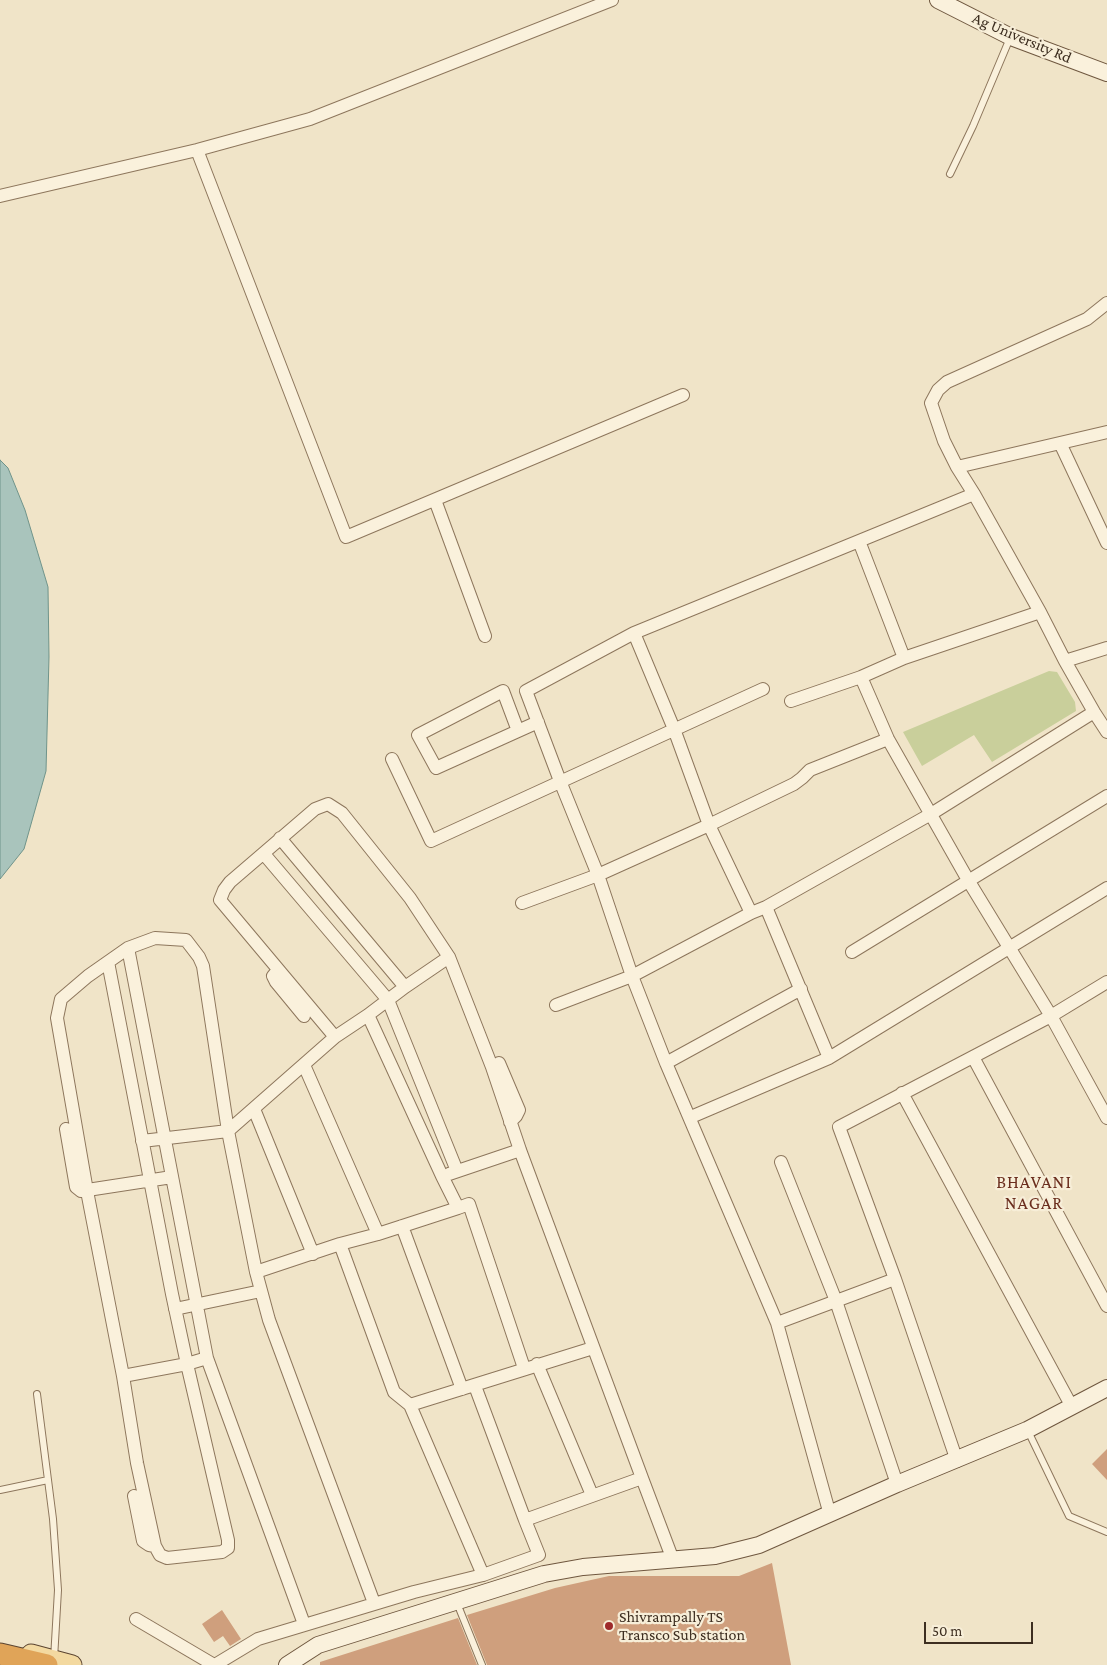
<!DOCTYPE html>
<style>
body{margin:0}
#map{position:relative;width:1107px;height:1665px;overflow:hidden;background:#f0e4c8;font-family:"Crimson Pro",serif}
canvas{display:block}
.scale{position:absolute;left:924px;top:1622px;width:109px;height:22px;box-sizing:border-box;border:2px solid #3d2e20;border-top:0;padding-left:6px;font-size:15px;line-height:18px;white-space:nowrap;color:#3d2e20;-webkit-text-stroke:4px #f7eed8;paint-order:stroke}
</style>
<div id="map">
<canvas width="1107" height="1665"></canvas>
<div class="scale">50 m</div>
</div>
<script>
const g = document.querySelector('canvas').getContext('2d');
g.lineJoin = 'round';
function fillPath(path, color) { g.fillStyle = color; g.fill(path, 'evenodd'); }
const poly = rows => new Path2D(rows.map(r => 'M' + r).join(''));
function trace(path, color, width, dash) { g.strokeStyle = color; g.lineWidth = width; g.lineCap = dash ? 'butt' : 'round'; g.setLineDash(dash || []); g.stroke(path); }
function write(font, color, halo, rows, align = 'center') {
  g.font = font + ' "Crimson Pro",serif'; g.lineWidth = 4.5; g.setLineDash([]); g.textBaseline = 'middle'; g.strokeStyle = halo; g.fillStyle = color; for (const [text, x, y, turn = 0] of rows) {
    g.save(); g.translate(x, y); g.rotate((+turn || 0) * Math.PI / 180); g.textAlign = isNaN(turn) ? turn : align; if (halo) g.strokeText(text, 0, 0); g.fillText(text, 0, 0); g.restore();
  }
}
const green = poly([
 [1049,671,1057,672,1075,702,1076,711,992,762,974,735,922,766,903,732]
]);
const water = poly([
 [0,460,8,468,25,510,48,587,49,657,46,771,24,849,0,879,0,460]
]);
const building = poly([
 [1107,1449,1107,1480,1092,1464],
 [772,1563,791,1665,487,1665,467,1615,555,1588,609,1576,739,1576],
 [222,1610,241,1639,230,1646,223,1636,214,1642,202,1624],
 [458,1618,477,1665,320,1665,320,1662]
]);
const lane = poly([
 [950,174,973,126,1010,38],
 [37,1394,53,1519,58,1590,54,1659],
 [1028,1431,1069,1516,1107,1532],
 [0,1490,48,1480],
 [457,1603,482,1665]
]);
const street = poly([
 [197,150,346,537,683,395],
 [0,196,197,150,310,119,612,0],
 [1107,303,1087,319,947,382,938,390,931,403,944,441,957,467,974,494,1040,612,1065,661,1094,712,1107,732],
 [1060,443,1107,543],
 [957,467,1107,432],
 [435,500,485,636],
 [859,541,904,658],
 [634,633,674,729,709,825,751,913],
 [1065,661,1107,648],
 [861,677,888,739,968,880,1051,1016,1107,1118],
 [791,701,861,677,904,658,1040,612],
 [518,731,503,691,418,735,436,768,518,731,538,722],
 [392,759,431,841,763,689],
 [280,838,405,987],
 [264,854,388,1000,457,1171],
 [522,903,598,875,709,825,794,784,802,778,810,770,888,739],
 [128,948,207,1358,304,1624],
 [852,952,1107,796],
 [108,962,172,1294,187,1364,228,1540,228,1548,222,1552,167,1558,160,1555,155,1546,137,1463,123,1376,87,1191,57,1018,61,999,88,976,128,948,155,938,186,940,199,957,203,966,228,1131,256,1272,269,1320,374,1603],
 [278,970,273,976,276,982,304,1016],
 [556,1005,632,976,751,913,766,907,931,814,1094,712],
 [368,1015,405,987,449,957],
 [973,1057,1107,1306],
 [829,1058,1107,888],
 [499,1063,519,1110,516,1116,510,1122],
 [666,1063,801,989],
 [304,1065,378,1234],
 [902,1093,1072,1407],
 [254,1109,313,1254],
 [691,1117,829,1058,766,907],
 [66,1129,76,1187,81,1191,172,1177],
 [142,1141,228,1131,335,1037,220,900,224,890,230,882,315,809,328,804,342,813,410,898,449,957,492,1067,520,1150,642,1478,525,1520,539,1555,483,1575,414,1592,258,1639,215,1665],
 [781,1162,836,1301,897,1484],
 [449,1174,520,1150],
 [458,1208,469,1204,524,1368],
 [402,1226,462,1389],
 [340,1244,394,1392,410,1405,483,1575],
 [256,1272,340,1244,378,1234,458,1208,442,1176,368,1015,335,1037],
 [175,1309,261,1291],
 [777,1323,895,1279],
 [537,1364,592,1495],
 [123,1376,187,1364,207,1358],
 [475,1386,525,1520],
 [410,1405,593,1348],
 [957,1461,895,1279,839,1127,1051,1016,1107,982],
 [642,1478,673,1560],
 [134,1496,143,1541,149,1545,155,1546],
 [830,1515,777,1323,666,1063,632,976,598,875,560,781,526,691,634,633,974,494],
 [136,1619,214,1665]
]);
const secondary = poly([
 [938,0,1011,37,1107,73],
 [287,1665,318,1645,544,1574,583,1567,715,1556,759,1545,897,1484,1027,1430,1107,1388]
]);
const primary = poly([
 [31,1654,72,1665]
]);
const highway = poly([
 [0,1654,47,1665]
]);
const markers = [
 [609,1626,5,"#9e2a2b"]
];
const streetNames = [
 ["Ag University Rd",1022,38,23]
];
const poiNames = [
 ["Shivrampally TS",619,1617],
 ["Transco Sub station",619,1635]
];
const neighbourhoodNames = [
 ["BHAVANI",1034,1182],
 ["NAGAR",1034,1203]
];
fillPath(green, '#c9cf9b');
fillPath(water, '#a9c4bc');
trace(water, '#6f938a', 1);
fillPath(building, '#cf9f7d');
trace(lane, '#8d765c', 8);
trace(street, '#8d765c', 14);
trace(secondary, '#6f573f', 18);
trace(primary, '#5b4430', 21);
trace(highway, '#5b4430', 23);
trace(lane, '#faf1dc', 6);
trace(street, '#faf1dc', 12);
trace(secondary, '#faf1dc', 16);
trace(primary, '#f3d9a0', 19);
trace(highway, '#e0a458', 21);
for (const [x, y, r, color] of markers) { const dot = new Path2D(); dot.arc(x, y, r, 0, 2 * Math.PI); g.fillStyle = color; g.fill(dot); trace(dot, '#f7eed8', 2); }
write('16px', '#3d2e20', '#f7eed8', streetNames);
write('16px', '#3d2e20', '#f7eed8', poiNames, 'left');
g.letterSpacing = '1px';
write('18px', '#6b2e1e', '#f7eed8', neighbourhoodNames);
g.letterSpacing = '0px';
</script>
